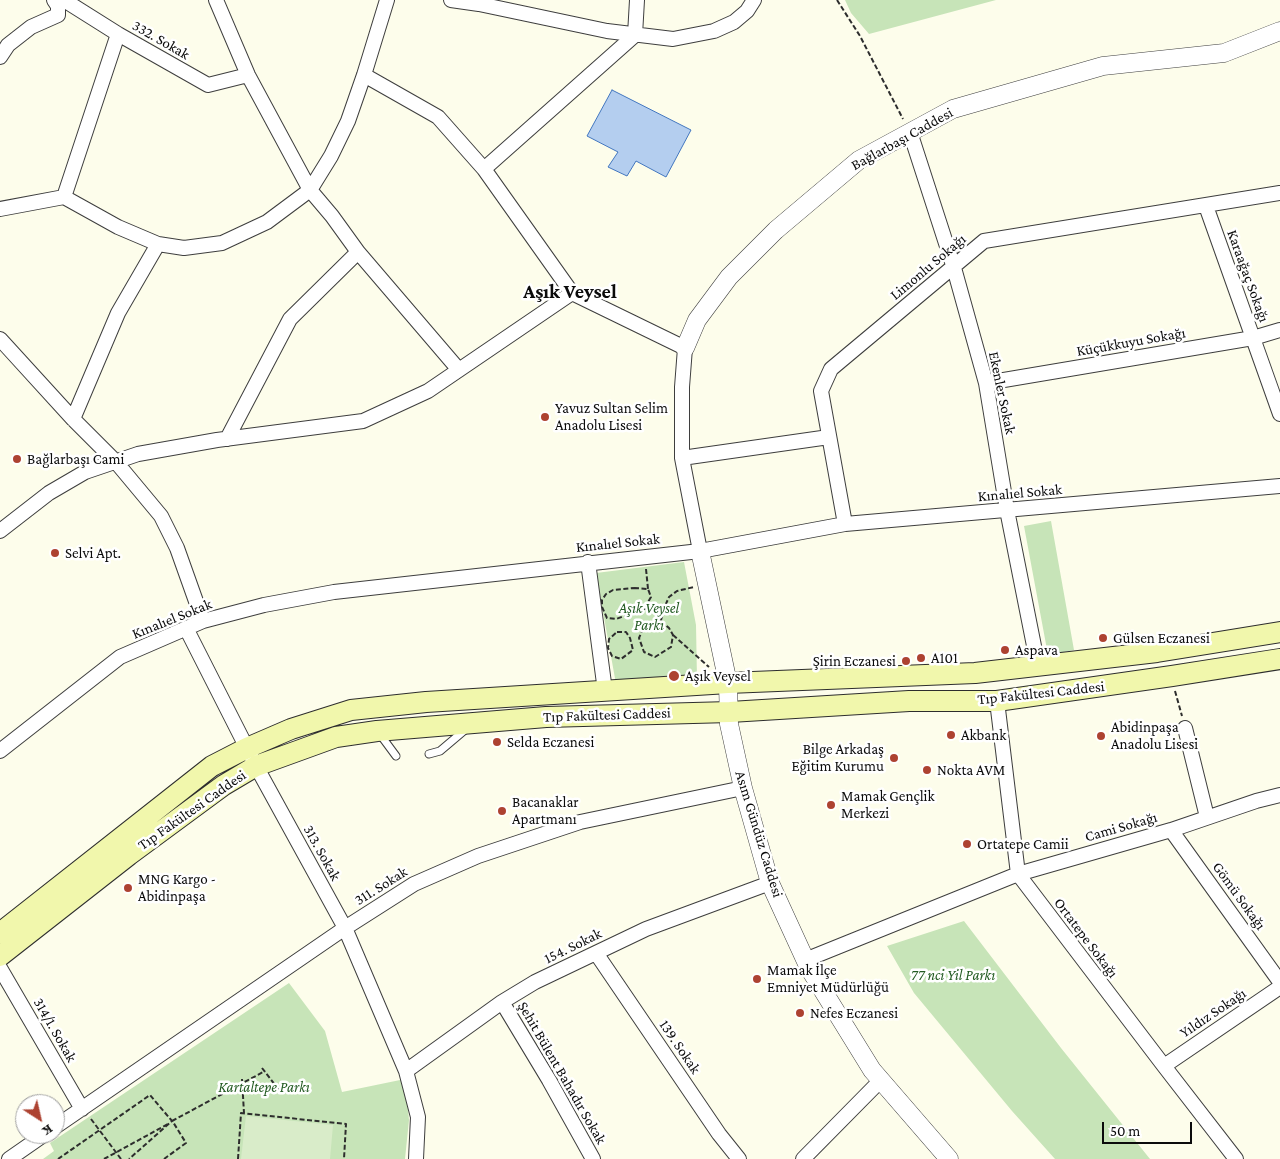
<!DOCTYPE html>
<meta charset="utf-8">
<style>
body{margin:0}
#map{position:relative;width:1280px;height:1159px;overflow:hidden;background:#fdfdeb;font-family:"Crimson Pro",serif}
canvas{display:block}
.north{position:absolute;left:15px;top:1094px;width:50px;height:50px;box-sizing:border-box;background:#fff;border:1px solid #9d9d9d;border-radius:50%;rotate:145deg;font-size:14px;font-weight:700;line-height:20px;text-align:center;color:#0b0b0b}
.north::after{content:'';display:block;margin:auto;width:18px;height:22px;background:#ad4231;clip-path:polygon(50% 0,100% 100%,50% 72%,0 100%)}
.scale{position:absolute;left:1102px;top:1122px;width:90px;height:22px;box-sizing:border-box;border:2px solid #0b0b0b;border-top:0;padding-left:6px;font-size:15px;line-height:18px;white-space:nowrap;color:#0b0b0b;-webkit-text-stroke:4px #fff;paint-order:stroke}
</style>
<div id="map">
<canvas width="1280" height="1159"></canvas>
<div class="north">K</div>
<div class="scale">50 m</div>
</div>
<script>
const g = document.querySelector('canvas').getContext('2d');
g.lineJoin = 'round';
function fillPath(path, color) { g.fillStyle = color; g.fill(path, 'evenodd'); }
const poly = rows => new Path2D(rows.map(r => 'M' + r).join(''));
function trace(path, color, width, dash) { g.strokeStyle = color; g.lineWidth = width; g.lineCap = dash ? 'butt' : 'round'; g.setLineDash(dash || []); g.stroke(path); }
function write(font, color, halo, rows, align = 'center') {
  g.font = font + ' "Crimson Pro",serif'; g.lineWidth = 5; g.setLineDash([]); g.textBaseline = 'middle'; g.strokeStyle = halo; g.fillStyle = color; for (const [text, x, y, turn = 0] of rows) {
    g.save(); g.translate(x, y); g.rotate((+turn || 0) * Math.PI / 180); g.textAlign = isNaN(turn) ? turn : align; if (halo) g.strokeText(text, 0, 0); g.fillText(text, 0, 0); g.restore();
  }
}
const green = poly([
 [845,0,996,0,869,34,851,13],
 [1051,521,1074,650,1048,655,1024,526],
 [684,562,696,625,697,679,616,684,596,573],
 [964,921,1061,1048,1150,1159,1055,1159,1012,1111,914,993,887,946],
 [289,983,325,1031,342,1092,405,1079,409,1120,405,1159,43,1159,54,1151,50,1143]
]);
const pitch = poly([
 [246,1116,333,1125,330,1159,241,1159]
]);
const water = poly([
 [612,90,691,130,666,177,636,161,627,176,608,167,618,152,587,136,612,90]
]);
const path = poly([
 [837,0,860,36,903,119],
 [646,569,648,589],
 [634,588,648,589,651,597,644,609,616,619,607,618,602,607,602,600,606,594,613,590,634,588],
 [644,609,665,606,669,597,677,591,694,587],
 [661,620,665,606],
 [661,621,669,628,673,635,671,647,655,657,644,652,639,638,643,629,651,624,661,621],
 [617,632,626,632,630,638,633,650,621,659,612,656,608,648,609,639,617,632],
 [673,635,709,667],
 [1175,691,1182,716],
 [262,1068,279,1090],
 [242,1079,244,1113],
 [91,1119,121,1159],
 [172,1121,265,1071],
 [58,1159,150,1095,172,1121,129,1159],
 [104,1159,168,1124],
 [164,1159,186,1143,173,1122],
 [238,1159,241,1113,346,1124,344,1159]
]);
const service = poly([
 [379,733,396,756],
 [429,754,440,751,466,729]
]);
const minor = poly([
 [64,0,118,34,208,85,248,75],
 [216,0,248,75,310,190,332,216,358,252,459,370],
 [451,0,479,4,607,31,673,39,714,31,734,22,747,11,754,0],
 [0,57,8,45,31,27,58,15,58,6,54,0],
 [364,75,438,117,484,169,572,293,685,348,682,387,682,458,700,551],
 [910,132,954,268,986,383,1007,510,1038,666],
 [484,169,635,35,637,0],
 [64,197,118,34],
 [1206,206,1280,414],
 [0,209,64,197,118,227,158,244,184,248,222,243,267,222,310,190,331,156,348,121,364,75,387,0],
 [0,339,73,419,116,462,161,516,177,548,203,621],
 [986,383,1253,338,1280,330],
 [73,419,118,313,158,244],
 [227,439,290,319,358,252],
 [682,458,829,437],
 [845,524,821,391,831,369,984,241,1280,193],
 [0,531,49,493,85,472,138,454,217,440,363,421,428,391,572,293],
 [588,562,605,691],
 [186,628,256,766,345,928,406,1071,418,1117,416,1159],
 [997,701,1018,874,1164,1066,1236,1159],
 [1185,728,1207,817],
 [0,751,120,657,203,621,264,605,334,592,700,551,845,524,1280,486],
 [1171,830,1280,982],
 [596,953,719,1134,739,1159],
 [805,960,1018,874,1171,830,1256,801,1280,795],
 [0,968,82,1109],
 [502,1002,549,1080,593,1159],
 [1164,1066,1280,987],
 [406,1071,502,1002,535,982,646,929,770,883],
 [55,1127,345,928,414,884,478,856,580,822,743,788],
 [9,1159,45,1134],
 [803,1159,881,1080]
]);
const tertiary = poly([
 [685,348,697,320,729,277,776,230,859,160,953,109,1103,66,1224,53,1280,31],
 [700,551,728,683,729,724,743,788,770,883,809,968,872,1070,949,1159]
]);
const secondary = poly([
 [0,933,212,766,247,748,291,729,351,710,426,702,728,683,975,673,1157,652,1280,632],
 [0,956,129,855,224,785,256,766,336,737,377,731,546,717,730,712,909,701,997,701,1172,676,1280,659]
]);
const markers = [
 [545,417,5,"#ad4231"],
 [17,459,5,"#ad4231"],
 [55,553,5,"#ad4231"],
 [1103,638,5,"#ad4231"],
 [1005,650,5,"#ad4231"],
 [921,658,5,"#ad4231"],
 [906,661,5,"#ad4231"],
 [674,676,6,"#ad4231"],
 [951,735,5,"#ad4231"],
 [1101,736,5,"#ad4231"],
 [497,742,5,"#ad4231"],
 [894,758,5,"#ad4231"],
 [927,770,5,"#ad4231"],
 [831,805,5,"#ad4231"],
 [502,811,5,"#ad4231"],
 [967,844,5,"#ad4231"],
 [128,888,5,"#ad4231"],
 [757,979,5,"#ad4231"],
 [800,1013,5,"#ad4231"]
];
const streetNames = [
 ["332. Sokak",161,40,30],
 ["Bağlarbaşı Caddesi",902,139,-29],
 ["Limonlu Sokağı",928,267,-40],
 ["Karaağaç Sokağı",1248,276,70],
 ["Küçükkuyu Sokağı",1131,342,-10],
 ["Ekenler Sokak",1002,393,78],
 ["Kınalıel Sokak",1020,493,-5],
 ["Kınalıel Sokak",618,543,-6],
 ["Kınalıel Sokak",172,619,-22],
 ["Tıp Fakültesi Caddesi",1041,693,-6],
 ["Tıp Fakültesi Caddesi",607,715,-2],
 ["Tıp Fakültesi Caddesi",192,810,-35],
 ["Cami Sokağı",1121,827,-16],
 ["Asım Gündüz Caddesi",759,834,73],
 ["313. Sokak",322,853,61],
 ["311. Sokak",381,886,-32],
 ["Gömü Sokağı",1239,896,54],
 ["Ortatepe Sokağı",1086,938,53],
 ["154. Sokak",573,946,-26],
 ["Yıldız Sokağı",1213,1013,-34],
 ["314/1. Sokak",55,1030,60],
 ["139. Sokak",680,1047,56],
 ["Şehit Bülent Bahadır Sokak",562,1073,60]
];
const poiNames = [
 ["Yavuz Sultan Selim",555,408],
 ["Anadolu Lisesi",555,425],
 ["Bağlarbaşı Cami",27,459],
 ["Selvi Apt.",65,553],
 ["Gülsen Eczanesi",1113,638],
 ["Aspava",1015,650],
 ["A101",931,658],
 ["Şirin Eczanesi",896,661,"right"],
 ["Aşık Veysel",685,676],
 ["Abidinpaşa",1111,727],
 ["Anadolu Lisesi",1111,744],
 ["Akbank",961,735],
 ["Selda Eczanesi",507,742],
 ["Bilge Arkadaş",884,749,"right"],
 ["Eğitim Kurumu",884,766,"right"],
 ["Nokta AVM",937,770],
 ["Mamak Gençlik",841,796],
 ["Merkezi",841,813],
 ["Bacanaklar",512,802],
 ["Apartmanı",512,819],
 ["Ortatepe Camii",977,844],
 ["MNG Kargo -",138,879],
 ["Abidinpaşa",138,896],
 ["Mamak İlçe",767,970],
 ["Emniyet Müdürlüğü",767,987],
 ["Nefes Eczanesi",810,1013]
];
const parkNames = [
 ["Aşık Veysel",649,608],
 ["Parkı",649,625],
 ["77 nci Yil Parkı",953,975],
 ["Kartaltepe Parkı",264,1087]
];
const districtNames = [
 ["Aşık Veysel",570,292]
];
fillPath(green, '#c7e4b8');
fillPath(pitch, '#d9ecc9');
fillPath(water, '#b4ceef');
trace(water, '#4276bf', 1);
trace(service, '#3e3e3e', 9);
trace(minor, '#3e3e3e', 16);
trace(tertiary, '#3e3e3e', 19);
trace(secondary, '#2d2d2d', 22);
trace(path, '#2d2d2d', 2, [5, 2.5]);
trace(service, '#fff', 7);
trace(minor, '#fff', 14);
trace(tertiary, '#fff', 18);
trace(secondary, '#f1f7ac', 20);
for (const [x, y, r, color] of markers) { const dot = new Path2D(); dot.arc(x, y, r, 0, 2 * Math.PI); g.fillStyle = color; g.fill(dot); trace(dot, '#fff', 2); }
write('15px', '#0b0b0b', '#fff', streetNames);
write('15px', '#0b0b0b', '#fff', poiNames, 'left');
write('italic 15px', '#235b22', '#fff', parkNames);
write('bold 20px', '#0b0b0b', '#fff', districtNames);
</script>
